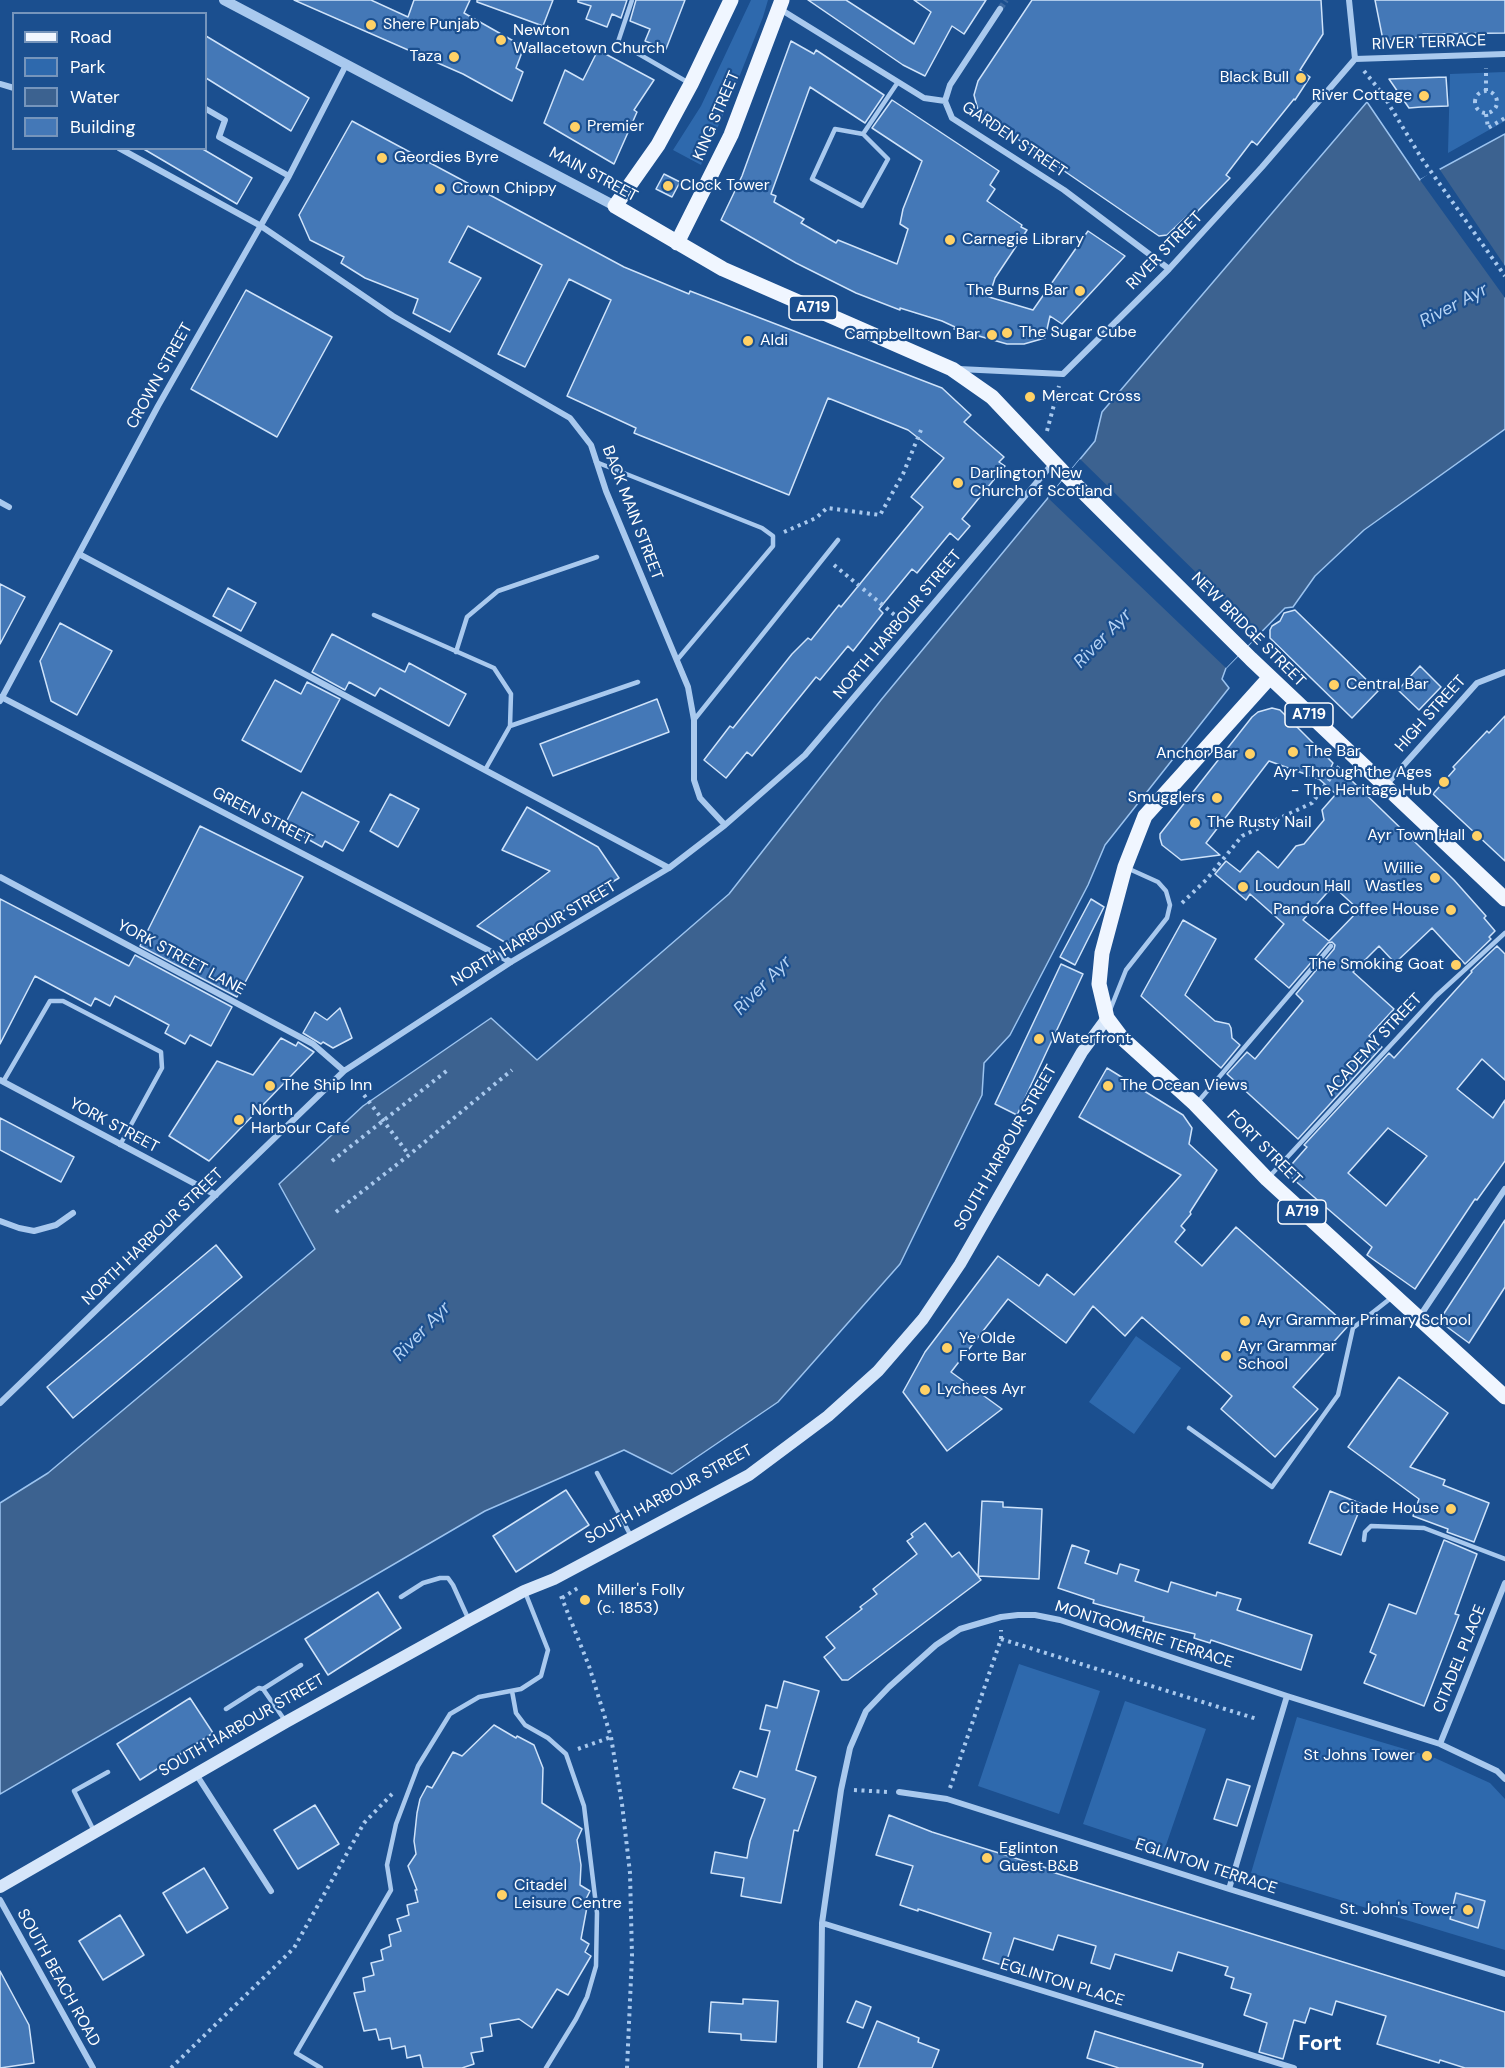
<!DOCTYPE html>
<style>
body{margin:0}
#map{position:relative;width:1505px;height:2068px;overflow:hidden;background:#1b4f8f;font-family:"DM Sans",sans-serif}
canvas{display:block}
.legend{position:absolute;left:12px;top:12px;width:195px;height:138px;box-sizing:border-box;background:#1b4f8f;border:2px solid #7695bc;margin:0;padding:8px 10px;list-style:none;font-size:18px;color:#fff}
.legend li{display:flex;align-items:center;gap:12px;height:30px}
.legend b{width:30px;border:2px solid #7695bc}
</style>
<div id="map">
<canvas width="1505" height="2068"></canvas>
<ul class="legend">
<li><b style="height:8px;background:#f0f6ff"></b>Road</li>
<li><b style="height:16px;background:#2e69ad"></b>Park</li>
<li><b style="height:16px;background:#3c6290"></b>Water</li>
<li><b style="height:16px;background:#4478b7"></b>Building</li>
</ul>
</div>
<script>
const g = document.querySelector('canvas').getContext('2d');
g.lineJoin = 'round';
function fillPath(path, color) { g.fillStyle = color; g.fill(path, 'evenodd'); }
const poly = rows => new Path2D(rows.map(r => 'M' + r).join(''));
function trace(path, color, width, dash) { g.strokeStyle = color; g.lineWidth = width; g.lineCap = dash ? 'butt' : 'round'; g.setLineDash(dash || []); g.stroke(path); }
function write(font, color, halo, rows, align = 'center') {
  g.font = font + ' "DM Sans",sans-serif'; g.lineWidth = 4.5; g.setLineDash([]); g.textBaseline = 'middle'; g.strokeStyle = halo; g.fillStyle = color; for (const [text, x, y, turn = 0] of rows) {
    g.save(); g.translate(x, y); g.rotate((+turn || 0) * Math.PI / 180); g.textAlign = isNaN(turn) ? turn : align; if (halo) g.strokeText(text, 0, 0); g.fillText(text, 0, 0); g.restore();
  }
}
const green = poly([
 [751,0,768,0,763,17,734,90,701,165,673,150,701,106],
 [1505,72,1505,121,1448,153,1450,74],
 [1136,1336,1181,1368,1134,1434,1089,1402],
 [1019,1664,1100,1691,1059,1814,978,1786],
 [1125,1701,1206,1729,1164,1851,1083,1824],
 [1297,1717,1435,1758,1490,1783,1505,1799,1505,1950,1251,1873]
]);
const water = poly([
 [1367,102,1420,180,1505,134,1505,429,1364,530,1315,576,1293,607,1285,608,1226,668,1222,679,1229,688,1105,845,1088,885,1010,1035,984,1063,982,1095,900,1264,778,1402,672,1474,624,1450,485,1511,0,1794,0,1503,48,1473,315,1249,279,1184,363,1106,491,1018,537,1060,729,894,881,700,1095,441,1102,412,1367,102]
]);
const pier = poly([
 [1438,167,1505,266,1505,298,1420,180],
 [1080,459,1259,634,1226,668,1048,498]
]);
const building = poly([
 [294,0,371,0,408,17,414,0,470,0,464,13,524,47,516,68,523,72,512,101,463,74,294,0],
 [477,0,553,0,543,26,477,2,477,0],
 [578,0,627,0,621,18,612,14,607,27,586,19,591,6,578,2,578,0],
 [636,0,685,0,666,49,645,41,650,29,630,21,636,0],
 [808,0,846,0,914,44,931,12,914,0,986,0,964,34,952,26,925,76,903,65,808,0],
 [1032,0,1321,0,1323,34,1300,70,1310,77,1295,100,1294,99,1257,145,1252,141,1226,175,1230,178,1190,219,1187,216,1167,235,1159,236,984,116,978,110,974,95,978,81,1032,0],
 [1375,0,1505,0,1505,33,1423,34,1423,37,1383,40,1375,0],
 [206,36,309,98,291,131,206,78,206,36],
 [791,41,814,54,816,50,884,95,865,123,810,87,771,194,776,196,774,202,804,219,801,223,836,243,838,240,897,264,908,229,900,224,903,209,922,161,872,128,892,100,999,171,990,185,995,189,987,201,1022,225,1021,227,1027,230,995,278,989,297,1033,310,1088,231,1125,256,1062,324,1050,316,1045,338,1024,344,1007,344,954,329,955,327,942,321,900,308,900,310,856,293,796,263,721,220,742,176,791,41],
 [598,50,654,80,634,110,637,112,614,164,544,123,565,70,583,80,598,50],
 [1446,77,1448,106,1421,107,1409,108,1389,79,1446,77],
 [352,121,624,267,689,294,690,291,942,388,971,415,964,422,1004,457,999,462,1005,466,962,519,970,526,958,540,950,533,917,573,912,569,879,609,883,613,853,651,848,646,820,680,816,677,752,756,747,752,726,778,704,760,730,726,733,728,792,654,808,638,811,640,839,605,841,607,923,507,911,497,944,458,908,430,828,398,789,495,634,433,636,428,567,396,611,300,569,279,525,367,498,354,542,265,468,226,449,262,481,278,450,332,413,313,418,299,365,278,341,263,344,257,310,240,299,215,352,121],
 [142,148,201,148,252,178,237,204,142,148],
 [664,174,680,182,672,197,656,189,664,174],
 [246,290,332,337,277,437,191,389,246,290],
 [0,584,25,597,0,644,0,584],
 [228,588,256,603,241,631,213,616,228,588],
 [1295,610,1378,691,1352,718,1270,638,1270,630,1272,626,1280,621,1284,613,1295,610],
 [60,623,112,651,77,715,51,701,40,661,60,623],
 [332,634,405,672,409,663,466,694,449,726,380,688,375,696,349,682,345,690,312,672,332,634],
 [1420,666,1441,687,1419,710,1398,690,1420,666],
 [275,680,301,694,307,682,340,699,301,772,242,740,275,680],
 [657,699,669,732,553,776,540,744,657,699],
 [1272,708,1280,710,1333,763,1331,767,1349,778,1454,880,1486,916,1484,918,1495,931,1489,937,1491,939,1465,964,1432,928,1395,963,1379,946,1353,972,1394,1009,1369,1036,1382,1047,1298,1139,1227,1074,1247,1052,1255,1059,1303,1001,1296,994,1334,949,1335,945,1332,942,1328,943,1289,988,1255,959,1284,924,1250,894,1246,900,1215,874,1226,861,1240,872,1258,851,1278,868,1296,846,1304,844,1324,820,1322,810,1336,794,1319,779,1269,761,1206,843,1220,855,1181,860,1162,845,1160,838,1160,834,1252,717,1258,712,1272,708],
 [1333,886,1359,910,1329,941,1303,920,1333,886],
 [1505,716,1505,861,1433,794,1455,769,1453,767,1487,731,1489,733,1505,716],
 [302,792,359,822,343,851,325,841,322,847,284,826,302,792],
 [390,794,419,809,398,847,370,831,390,794],
 [527,807,598,847,619,878,508,944,477,926,550,871,502,850,527,807],
 [200,826,303,877,237,997,140,946,200,826],
 [0,899,129,966,135,955,232,1007,211,1046,190,1035,185,1044,165,1033,169,1025,115,996,110,1006,95,998,91,1006,35,976,0,1044,0,899],
 [1091,899,1104,907,1075,965,1060,957,1091,899],
 [1183,920,1216,939,1185,995,1215,1021,1229,1024,1231,1028,1232,1038,1240,1045,1221,1068,1141,996,1183,920],
 [1497,946,1505,954,1505,1080,1482,1059,1457,1089,1493,1118,1505,1100,1505,1161,1477,1200,1475,1199,1415,1289,1367,1255,1372,1247,1285,1172,1307,1147,1304,1145,1389,1053,1394,1058,1472,972,1471,971,1497,946],
 [1388,1128,1427,1156,1386,1206,1348,1173,1388,1128],
 [1061,964,1083,974,1017,1115,995,1104,1061,964],
 [340,1008,352,1038,333,1048,323,1042,321,1044,303,1033,315,1012,327,1020,340,1008],
 [281,1038,296,1046,298,1042,314,1052,209,1161,169,1136,217,1061,253,1075,281,1038],
 [1107,1068,1183,1115,1192,1128,1189,1144,1217,1170,1190,1212,1191,1214,1181,1226,1185,1230,1175,1242,1202,1266,1236,1227,1348,1326,1293,1387,1318,1409,1275,1457,1221,1409,1232,1396,1142,1317,1125,1336,1093,1306,1066,1343,1008,1299,951,1372,1002,1409,947,1451,903,1392,925,1352,998,1256,1039,1286,1047,1274,1074,1295,1181,1175,1079,1117,1107,1068],
 [0,1118,74,1157,61,1182,0,1150,0,1118],
 [1505,1220,1505,1287,1469,1343,1439,1321,1505,1220],
 [216,1245,242,1277,73,1418,47,1387,216,1245],
 [1399,1377,1448,1413,1410,1467,1445,1480,1443,1485,1489,1503,1474,1542,1447,1532,1448,1529,1413,1516,1419,1499,1348,1447,1399,1377],
 [566,1490,589,1525,516,1572,493,1536,566,1490],
 [1330,1491,1362,1504,1341,1555,1309,1543,1330,1491],
 [982,1501,1003,1502,1003,1507,1042,1509,1039,1579,978,1576,982,1501],
 [925,1523,952,1557,959,1552,981,1580,848,1680,842,1680,824,1657,835,1648,826,1637,862,1609,860,1607,877,1594,873,1589,917,1554,907,1541,913,1537,911,1534,925,1523],
 [1444,1540,1477,1554,1455,1614,1459,1615,1424,1706,1364,1683,1376,1655,1370,1652,1389,1604,1416,1614,1444,1540],
 [1072,1545,1089,1551,1085,1563,1117,1574,1120,1564,1139,1570,1135,1581,1168,1592,1171,1582,1216,1596,1217,1592,1241,1599,1237,1610,1312,1635,1301,1670,1211,1640,1210,1643,1194,1638,1195,1634,1143,1621,1144,1617,1093,1603,1094,1600,1058,1588,1072,1545],
 [378,1592,401,1628,328,1675,305,1639,378,1592],
 [784,1681,819,1691,796,1770,816,1777,798,1831,794,1830,781,1903,741,1896,744,1878,711,1873,715,1852,747,1858,750,1841,765,1799,733,1788,740,1771,757,1777,770,1731,760,1729,766,1705,777,1708,784,1681],
 [190,1698,213,1733,140,1780,117,1744,190,1698],
 [494,1725,516,1738,517,1736,534,1745,543,1768,542,1803,582,1829,577,1840,581,1865,580,1885,590,1891,586,1899,587,1907,581,1939,589,1944,585,1952,591,1956,568,1995,557,1989,532,2028,519,2019,490,2024,492,2036,481,2038,483,2051,471,2053,474,2064,462,2068,423,2068,420,2055,407,2058,405,2046,392,2049,390,2038,379,2040,376,2029,364,2031,354,1993,365,1991,363,1978,374,1975,371,1963,383,1960,381,1950,391,1946,389,1935,401,1931,397,1919,409,1915,407,1905,418,1902,415,1890,417,1890,408,1866,416,1854,414,1841,417,1813,420,1799,427,1786,432,1788,453,1752,462,1756,494,1725],
 [1227,1779,1250,1786,1237,1826,1214,1819,1227,1779],
 [315,1805,339,1844,298,1869,274,1830,315,1805],
 [889,1815,932,1832,1053,1870,1052,1872,1505,2012,1505,2068,1465,2068,1440,2060,1439,2063,1377,2044,1386,2016,1336,2001,1332,2015,1310,2008,1305,2023,1294,2020,1283,2059,1259,2052,1267,2023,1244,2015,1251,1994,1231,1988,1234,1978,1225,1975,1228,1967,1178,1952,1172,1971,1115,1954,1110,1969,1091,1963,1096,1946,1058,1935,1053,1950,1014,1938,1005,1966,983,1959,991,1933,918,1909,918,1911,900,1905,913,1866,876,1855,889,1815],
 [204,1868,228,1908,187,1933,163,1893,204,1868],
 [1456,1893,1485,1901,1478,1928,1450,1919,1456,1893],
 [120,1915,144,1955,103,1980,79,1941,120,1915],
 [0,1971,29,2025,34,2063,0,2068,0,1971],
 [743,1999,778,2001,776,2042,741,2040,741,2034,709,2032,711,2002,743,2004,743,1999],
 [856,2001,871,2007,863,2028,847,2022,856,2001],
 [877,2021,919,2038,918,2042,939,2050,932,2068,858,2068,877,2021],
 [1095,2031,1203,2064,1202,2068,1119,2068,1087,2058,1095,2031]
]);
const minorTunnel = poly([
 [1000,9,1006,0]
]);
const path = poly([
 [1364,71,1382,93,1422,159,1505,276],
 '1475 102a11 11 0 1 1 22 0a11 11 0 1 1-22 0Z',
 [1486,91,1486,68],
 [1486,114,1488,128,1505,118],
 [1047,431,1059,386],
 [784,532,816,518,827,508,880,515,903,474,921,430],
 [834,565,902,621],
 [1182,903,1206,880,1242,836,1312,803,1340,765],
 [364,1095,409,1155],
 [332,1161,449,1069],
 [336,1212,409,1155,512,1070],
 [561,1596,589,1666,611,1737,622,1804,630,1873,632,1956,627,2068],
 [562,1598,581,1586],
 [1001,1639,1257,1719],
 [578,1749,611,1737],
 [950,1788,1001,1639,1001,1630],
 [854,1790,888,1792],
 [171,2068,294,1948,364,1823,392,1794]
]);
const service = poly([
 [632,0,618,42,689,83],
 [863,134,888,159,862,206,812,179,835,129,863,134,898,82],
 [596,462,762,528,773,536,773,546,677,660],
 [374,615,494,668,511,694,510,726,485,770],
 [456,652,467,617,498,591,597,557],
 [694,720,838,540],
 [510,726,638,682],
 [1110,1010,1126,970,1167,918,1170,905,1166,891,1158,882,1127,868],
 [3,1082,50,1001,63,1001,161,1052,162,1068,120,1145],
 [1197,1103,1331,946],
 [1269,1177,1436,996,1505,933],
 [1189,1428,1272,1487,1338,1395,1353,1328,1391,1298],
 [597,1473,632,1538],
 [1364,1540,1365,1532,1371,1526,1424,1528,1505,1559],
 [401,1597,423,1583,440,1578,448,1578,453,1585,468,1618],
 [263,1689,301,1665],
 [512,1691,516,1713,525,1725,548,1738,566,1754,584,1806,597,1913,596,1966,587,1997,576,2019,546,2068],
 [226,1709,259,1688,263,1689,286,1722],
 [94,1831,74,1791,108,1772],
 [321,2068,296,2053,391,1890,387,1865,396,1824,418,1766,450,1714,479,1697,521,1689,541,1676,548,1650,525,1592]
]);
const minor = poly([
 [1349,0,1355,59],
 [780,9,924,98,945,101],
 [1355,59,1505,54],
 [0,84,14,88],
 [945,101,952,118,1064,190,1169,269],
 [945,101,950,85,1000,9],
 [206,109,225,120,219,137,289,176],
 [119,148,261,226,393,316,570,418,591,445,606,491,688,687,694,720,694,780,700,798,725,825],
 [959,369,1063,374,1169,269,1262,167,1355,59],
 [0,502,9,507],
 [79,554,669,868],
 [1,697,511,962],
 [0,701,158,406,289,176,346,65],
 [1386,785,1477,683,1505,672],
 [0,877,313,1044,344,1071],
 [0,1080,216,1195],
 [0,1221,19,1228,34,1231,56,1225,73,1213],
 [1420,1316,1505,1189],
 [0,1403,344,1071,511,962,669,868,725,825,805,755,1054,462],
 [1440,1744,1505,1583],
 [196,1774,271,1891],
 [899,1792,947,1799,1229,1889,1505,1974],
 [1229,1889,1287,1696],
 [0,1900,93,2068],
 [822,1923,1294,2068],
 [820,2068,822,1923,841,1790,850,1748,866,1711,889,1687,936,1645,960,1629,1001,1617,1018,1615,1035,1615,1060,1620,1287,1696,1440,1744,1497,1771,1505,1779]
]);
const tertiary = poly([
 [224,0,615,206]
]);
const secondary = poly([
 [0,1887,286,1722,470,1620,524,1591,554,1579,749,1475,828,1416,878,1371,923,1319,960,1264,1082,1052,1107,1018]
]);
const primary = poly([
 [731,0,691,84,658,145,615,206,723,269,952,369,992,397,1062,471,1251,659,1505,899],
 [677,243,731,135,782,0],
 [1270,677,1145,816,1125,867,1102,953,1099,984,1107,1018,1122,1038,1195,1104,1267,1179,1505,1397]
]);
const markers = [
 [371,25,6,"#ffd166"],
 [501,40,6,"#ffd166"],
 [454,57,6,"#ffd166"],
 [1301,78,6,"#ffd166"],
 [1424,96,6,"#ffd166"],
 [575,127,6,"#ffd166"],
 [382,158,6,"#ffd166"],
 [668,186,6,"#ffd166"],
 [440,189,6,"#ffd166"],
 [950,240,6,"#ffd166"],
 [1080,291,6,"#ffd166"],
 [1007,333,6,"#ffd166"],
 [992,335,6,"#ffd166"],
 [748,341,6,"#ffd166"],
 [1030,397,6,"#ffd166"],
 [958,483,6,"#ffd166"],
 [1334,685,6,"#ffd166"],
 [1293,752,6,"#ffd166"],
 [1250,754,6,"#ffd166"],
 [1444,782,6,"#ffd166"],
 [1217,798,6,"#ffd166"],
 [1195,823,6,"#ffd166"],
 [1477,836,6,"#ffd166"],
 [1435,878,6,"#ffd166"],
 [1243,887,6,"#ffd166"],
 [1451,910,6,"#ffd166"],
 [1456,965,6,"#ffd166"],
 [1039,1039,6,"#ffd166"],
 [270,1086,6,"#ffd166"],
 [1108,1086,6,"#ffd166"],
 [239,1120,6,"#ffd166"],
 [1245,1321,6,"#ffd166"],
 [947,1348,6,"#ffd166"],
 [1226,1356,6,"#ffd166"],
 [925,1390,6,"#ffd166"],
 [1451,1509,6,"#ffd166"],
 [585,1600,6,"#ffd166"],
 [1427,1756,6,"#ffd166"],
 [987,1858,6,"#ffd166"],
 [502,1895,6,"#ffd166"],
 [1468,1910,6,"#ffd166"]
];
const shields = [
 [813,308,48],
 [1309,715,48],
 [1302,1212,48]
];
const shieldNames = [
 ["A719",813,308],
 ["A719",1309,715],
 ["A719",1302,1212]
];
const poiNames = [
 ["Shere Punjab",383,25],
 ["Newton",513,31],
 ["Wallacetown Church",513,49],
 ["Taza",442,57,"right"],
 ["Black Bull",1289,78,"right"],
 ["River Cottage",1412,96,"right"],
 ["Premier",587,127],
 ["Geordies Byre",394,158],
 ["Clock Tower",680,186],
 ["Crown Chippy",452,189],
 ["Carnegie Library",962,240],
 ["The Burns Bar",1068,291,"right"],
 ["The Sugar Cube",1019,333],
 ["Campbelltown Bar",980,335,"right"],
 ["Aldi",760,341],
 ["Mercat Cross",1042,397],
 ["Darlington New",970,474],
 ["Church of Scotland",970,492],
 ["Central Bar",1346,685],
 ["The Bar",1305,752],
 ["Anchor Bar",1238,754,"right"],
 ["Ayr Through the Ages",1432,773,"right"],
 ["- The Heritage Hub",1432,791,"right"],
 ["Smugglers",1205,798,"right"],
 ["The Rusty Nail",1207,823],
 ["Ayr Town Hall",1465,836,"right"],
 ["Willie",1423,869,"right"],
 ["Wastles",1423,887,"right"],
 ["Loudoun Hall",1255,887],
 ["Pandora Coffee House",1439,910,"right"],
 ["The Smoking Goat",1444,965,"right"],
 ["Waterfront",1051,1039],
 ["The Ship Inn",282,1086],
 ["The Ocean Views",1120,1086],
 ["North",251,1111],
 ["Harbour Cafe",251,1129],
 ["Ayr Grammar Primary School",1257,1321],
 ["Ye Olde",959,1339],
 ["Forte Bar",959,1357],
 ["Ayr Grammar",1238,1347],
 ["School",1238,1365],
 ["Lychees Ayr",937,1390],
 ["Citade House",1439,1509,"right"],
 ["Miller's Folly",597,1591],
 ["(c. 1853)",597,1609],
 ["St Johns Tower",1415,1756,"right"],
 ["Eglinton",999,1849],
 ["Guest B&B",999,1867],
 ["Citadel",514,1886],
 ["Leisure Centre",514,1904],
 ["St. John's Tower",1456,1910,"right"]
];
const streetNames = [
 ["RIVER TERRACE",1429,43,-2],
 ["KING STREET",717,116,-67],
 ["GARDEN STREET",1014,140,34],
 ["MAIN STREET",593,175,28],
 ["RIVER STREET",1165,251,-46],
 ["CROWN STREET",160,376,-61],
 ["BACK MAIN STREET",632,513,69],
 ["NORTH HARBOUR STREET",898,625,-50],
 ["NEW BRIDGE STREET",1248,630,45],
 ["HIGH STREET",1431,714,-48],
 ["GREEN STREET",262,817,27],
 ["NORTH HARBOUR STREET",534,934,-31],
 ["YORK STREET LANE",181,958,28],
 ["ACADEMY STREET",1374,1045,-47],
 ["YORK STREET",114,1126,28],
 ["SOUTH HARBOUR STREET",1006,1148,-60],
 ["FORT STREET",1264,1148,45],
 ["NORTH HARBOUR STREET",153,1237,-44],
 ["SOUTH HARBOUR STREET",669,1495,-29],
 ["MONTGOMERIE TERRACE",1144,1635,18],
 ["CITADEL PLACE",1460,1659,-68],
 ["SOUTH HARBOUR STREET",242,1726,-30],
 ["EGLINTON TERRACE",1206,1867,18],
 ["SOUTH BEACH ROAD",58,1978,61],
 ["EGLINTON PLACE",1062,1983,17]
];
const waterNames = [
 ["River Ayr",1454,306,-28],
 ["River Ayr",1103,639,-46],
 ["River Ayr",763,986,-46],
 ["River Ayr",422,1332,-46]
];
const districtNames = [
 ["Fort",1320,2044]
];
fillPath(green, '#2e69ad');
fillPath(water, '#3c6290');
trace(water, '#9cc4f0', 1.5);
fillPath(pier, '#1b4f8f');
fillPath(building, '#4478b7');
trace(building, '#cfe3fa', 1.5);
trace(minorTunnel, '#3d69a0', 6, [6, 3]);
trace(path, '#a9c9ee', 4, [3, 4.5]);
trace(service, '#a9c9ee', 4.5);
trace(minor, '#a9c9ee', 6);
trace(tertiary, '#a9c9ee', 10);
trace(secondary, '#d6e6fa', 12);
trace(primary, '#f0f6ff', 15);
for (const [x, y, r, color] of markers) { const dot = new Path2D(); dot.arc(x, y, r, 0, 2 * Math.PI); g.fillStyle = color; g.fill(dot); trace(dot, '#1b4f8f', 2); }
for (const [x, y, w] of shields) { const box = new Path2D(); box.roundRect(x - w / 2, y - 12, w, 24, 4.5); g.fillStyle = '#1b4f8f'; g.fill(box); trace(box, '#fff', 1.5); }
write('bold 15px', '#fff', null, shieldNames);
write('16px', '#fff', '#1b4f8f', poiNames, 'left');
write('16px', '#fff', '#1b4f8f', streetNames);
write('italic 18px', '#b5d3f5', '#1b4f8f', waterNames);
write('bold 22px', '#fff', '#1b4f8f', districtNames);
</script>
